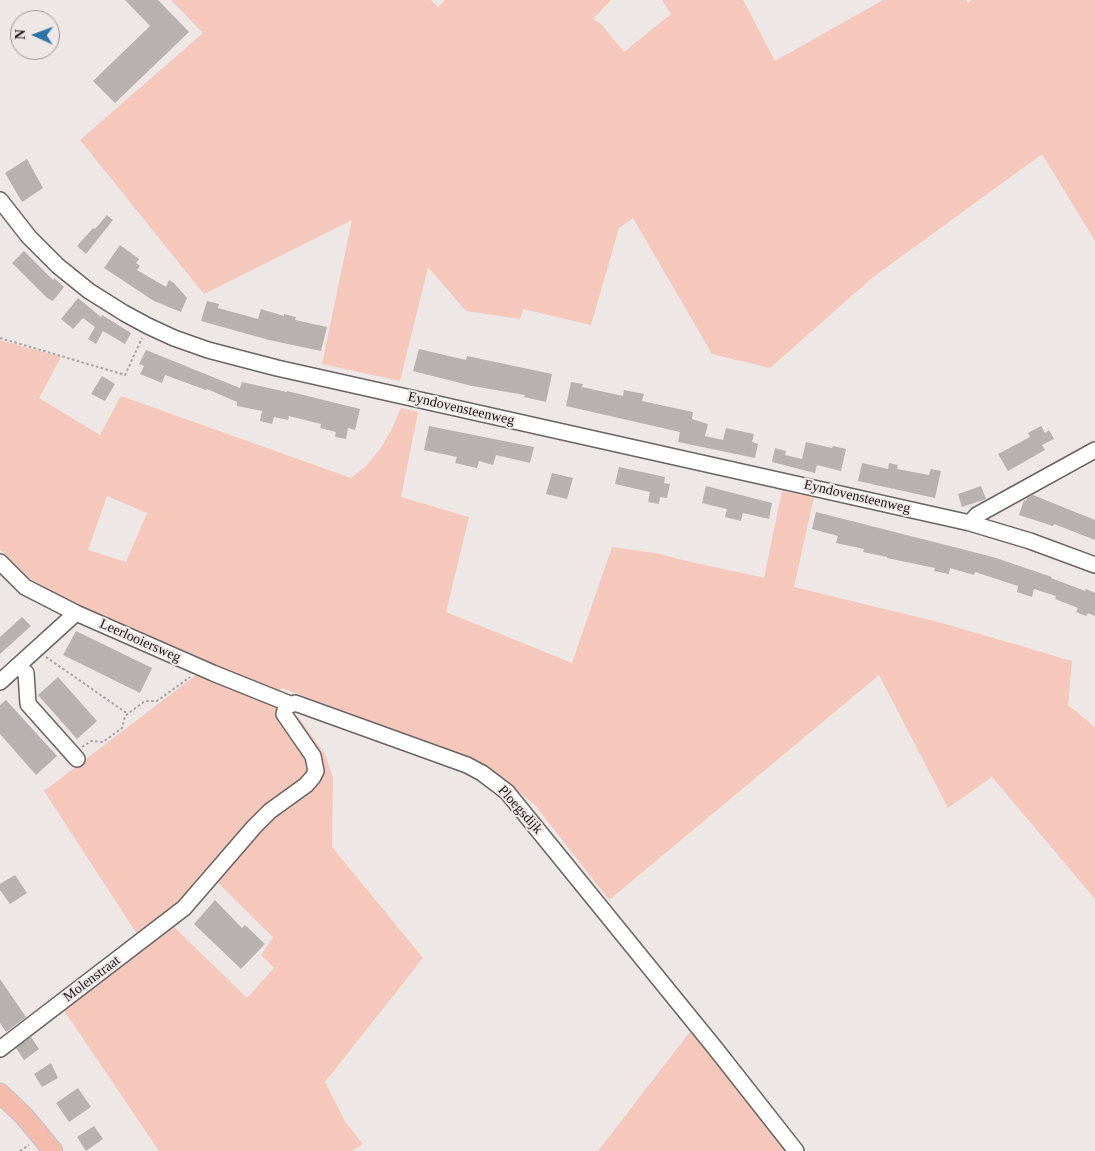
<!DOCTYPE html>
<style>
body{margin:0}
#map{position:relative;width:1095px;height:1151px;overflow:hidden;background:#ede7e6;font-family:Georgia,serif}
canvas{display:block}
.north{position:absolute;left:10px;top:10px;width:50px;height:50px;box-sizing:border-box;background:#ede7e6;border:1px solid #989493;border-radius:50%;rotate:272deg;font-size:14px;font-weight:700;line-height:20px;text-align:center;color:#181716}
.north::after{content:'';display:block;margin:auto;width:18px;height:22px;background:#2d74a8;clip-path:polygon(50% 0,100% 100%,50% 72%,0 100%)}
</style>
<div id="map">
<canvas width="1095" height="1151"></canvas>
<div class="north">N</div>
</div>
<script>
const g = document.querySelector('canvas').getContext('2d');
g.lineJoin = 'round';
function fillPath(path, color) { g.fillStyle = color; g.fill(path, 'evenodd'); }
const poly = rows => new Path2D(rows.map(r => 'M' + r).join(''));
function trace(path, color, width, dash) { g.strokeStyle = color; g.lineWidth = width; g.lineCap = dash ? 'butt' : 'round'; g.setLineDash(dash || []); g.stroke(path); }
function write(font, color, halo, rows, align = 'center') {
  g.font = font + ' Georgia,serif'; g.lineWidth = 4; g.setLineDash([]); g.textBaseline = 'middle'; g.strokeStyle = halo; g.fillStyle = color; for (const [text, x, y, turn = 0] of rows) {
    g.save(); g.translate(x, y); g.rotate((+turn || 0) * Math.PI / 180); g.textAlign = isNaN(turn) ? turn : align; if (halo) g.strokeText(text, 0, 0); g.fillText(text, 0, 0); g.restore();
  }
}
const green = poly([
 [171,0,431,0,438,7,445,0,611,0,593,19,601,24,624,52,671,14,662,0,743,0,775,61,883,0,966,0,968,3,972,0,1095,0,1095,241,1042,154,872,278,770,368,712,354,633,218,619,228,591,325,523,309,520,319,466,311,428,267,400,381,322,364,352,220,204,294,80,140,203,33],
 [0,340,61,357,39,398,100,435,121,396,351,478,365,467,380,449,392,429,401,408,418,412,401,497,469,517,446,612,572,663,612,547,660,554,682,560,764,578,782,491,814,497,794,587,942,623,1072,661,1068,705,1095,727,1095,899,992,777,948,808,879,675,609,900,535,805,486,766,282,688,277,692,204,662,65,599,27,577,0,550],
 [107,496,147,513,126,562,88,550],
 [196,675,277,707,309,760,309,775,188,896,139,937,44,791],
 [290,717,298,717,325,754,333,778,332,847,423,958,325,1082,346,1123,363,1144,352,1151,159,1151,61,1006,171,924,247,998,274,968,261,955,273,937,215,880,271,816,316,780],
 [693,1028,790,1151,598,1151]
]);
const building = poly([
 [125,0,158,0,189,32,115,103,93,81,150,26],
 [27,159,43,188,22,202,5,173],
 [107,215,113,220,86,254,77,246,93,228,95,229],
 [120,245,139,259,136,263,140,266,137,270,166,287,169,280,174,283,187,298,181,312,154,301,104,268],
 [24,251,53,280,54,278,64,287,53,301,47,298,12,263],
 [78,298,101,317,102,315,131,333,125,344,103,331,96,344,88,339,95,327,83,318,73,329,61,319],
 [207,301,219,304,218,308,258,319,261,309,284,316,284,314,296,317,295,320,327,327,321,351,269,340,201,321],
 [419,349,466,360,467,356,552,374,546,402,524,397,525,395,472,386,413,371],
 [146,350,240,388,242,382,287,392,287,391,360,409,355,430,348,428,346,439,335,437,336,432,320,428,321,424,289,416,288,420,274,417,272,424,260,421,262,411,237,406,237,402,207,389,206,390,165,375,162,383,140,374,144,366,139,364],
 [102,376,115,384,105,401,91,394],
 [571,382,583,384,582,387,623,396,624,390,644,394,642,401,693,412,692,419,708,424,705,436,723,440,726,428,754,434,752,442,758,444,755,458,678,442,680,432,566,406],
 [429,426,534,447,530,463,496,455,493,465,479,461,477,468,455,463,457,457,424,450],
 [1041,426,1045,433,1049,430,1054,439,1042,445,1045,450,1008,471,998,454,1030,437,1028,433],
 [806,442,832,448,833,446,846,449,841,471,817,465,815,473,772,462,775,448,786,451,785,455,802,459],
 [862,463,888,469,889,463,898,465,897,469,929,475,931,469,941,471,935,498,858,481],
 [619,467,665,477,664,483,670,484,667,498,660,497,659,504,648,502,650,492,615,484],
 [552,473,573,478,567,499,546,494],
 [706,486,772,503,769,519,743,513,741,521,725,517,727,509,702,503],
 [981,486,986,499,962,507,958,494],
 [1033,495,1095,520,1095,540,1054,524,1053,526,1019,515,1024,500,1026,501,1027,498],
 [816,512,993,557,1052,577,1051,578,1085,591,1086,589,1095,593,1095,616,1088,613,1086,616,1076,612,1078,608,1055,599,1056,596,1034,589,1032,597,1017,592,1018,586,975,572,974,575,950,568,949,574,934,571,935,568,887,558,887,557,863,552,864,549,836,543,838,536,812,529],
 [22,617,31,626,0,654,0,637],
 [76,631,152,668,140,693,63,655],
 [58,677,97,721,77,739,38,695],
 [6,700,57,756,36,775,0,734,0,705],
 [15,875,27,893,10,904,0,890,0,884],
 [215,900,242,928,245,925,265,944,241,969,194,924],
 [0,979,26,1017,6,1032,0,1023],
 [31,1037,39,1049,24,1060,16,1048],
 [51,1063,58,1078,42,1087,34,1074],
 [78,1088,91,1107,69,1122,56,1103],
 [94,1126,103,1139,86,1151,77,1137]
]);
const path = poly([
 [0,338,125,375,142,338],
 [46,657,128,714],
 [82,747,91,741,103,742,122,728,125,716,145,701,157,701,190,677],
 [20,1151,29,1145]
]);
const minor = poly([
 [0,200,29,237,58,266,89,291,124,313,148,326,174,338,208,350,277,368,970,523,1030,541,1095,565],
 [970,523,977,515,1095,450],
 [0,562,25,587,76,613,213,673,290,704],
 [18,666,26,673,28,704,77,759],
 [0,682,76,613],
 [0,1049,184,908,254,827,270,811,306,785,313,777,316,771,313,756,284,714,286,707,295,703,467,765,482,773,507,792,715,1048,796,1151]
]);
const major = poly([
 [0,1093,24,1116,53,1151]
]);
const streetNames = [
 ["Eyndovensteenweg",461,409,13],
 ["Eyndovensteenweg",857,497,13],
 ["Leerlooiersweg",140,641,24],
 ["Ploegsdijk",520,810,48],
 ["Molenstraat",92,979,-37]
];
fillPath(green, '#f6c7bb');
fillPath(building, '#b7b2b0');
trace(minor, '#686462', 18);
trace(major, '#c3c3c2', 21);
trace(path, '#a5a1a0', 2, [2.5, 2.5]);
trace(minor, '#fff', 15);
trace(major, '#f5bcae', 19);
write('14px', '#181716', '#ede7e6', streetNames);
</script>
